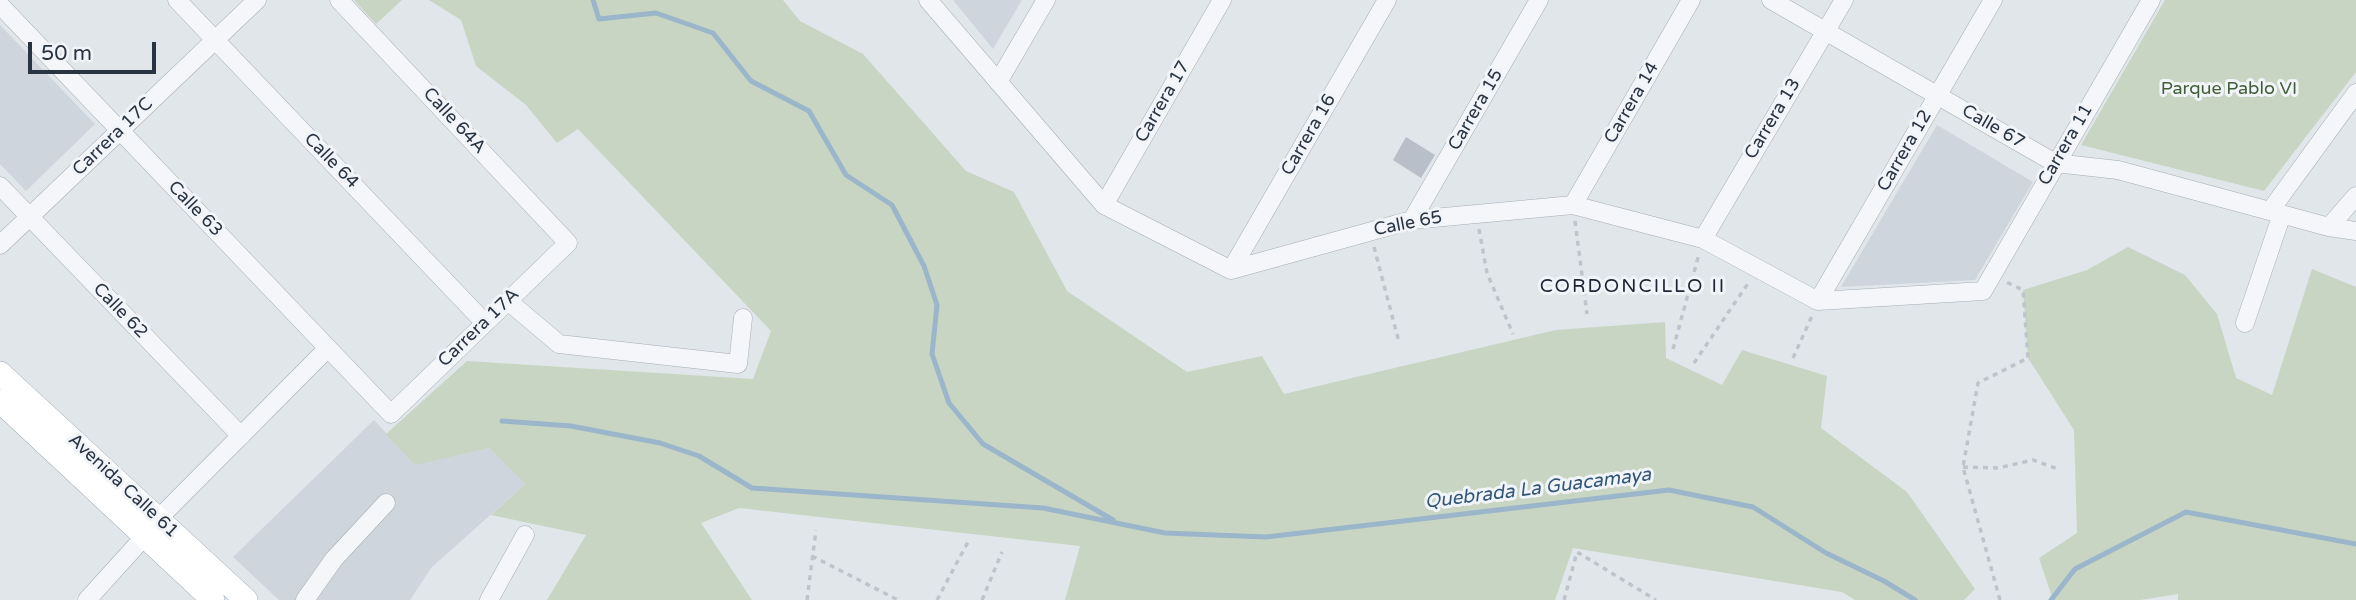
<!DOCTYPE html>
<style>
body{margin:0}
#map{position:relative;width:2356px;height:600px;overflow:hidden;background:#e1e6ea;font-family:"Varela Round",sans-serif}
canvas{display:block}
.scale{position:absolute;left:28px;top:42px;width:128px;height:32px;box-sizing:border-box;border:4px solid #293443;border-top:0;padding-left:9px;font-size:21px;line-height:24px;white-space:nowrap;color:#293443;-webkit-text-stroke:5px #f1f4f8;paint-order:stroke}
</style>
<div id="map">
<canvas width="2356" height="600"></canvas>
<div class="scale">50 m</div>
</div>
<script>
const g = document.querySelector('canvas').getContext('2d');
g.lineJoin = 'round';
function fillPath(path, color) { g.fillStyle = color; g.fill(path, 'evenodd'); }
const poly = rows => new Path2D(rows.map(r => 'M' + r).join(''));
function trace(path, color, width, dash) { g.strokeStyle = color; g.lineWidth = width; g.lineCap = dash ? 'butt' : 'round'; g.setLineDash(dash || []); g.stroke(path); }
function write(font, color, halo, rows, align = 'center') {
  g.font = font + ' "Varela Round",sans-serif'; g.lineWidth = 6; g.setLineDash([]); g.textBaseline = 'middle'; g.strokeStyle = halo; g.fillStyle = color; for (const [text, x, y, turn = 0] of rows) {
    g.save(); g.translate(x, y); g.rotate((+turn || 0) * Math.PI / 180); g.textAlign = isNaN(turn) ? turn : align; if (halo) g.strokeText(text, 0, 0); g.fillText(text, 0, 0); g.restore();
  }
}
const built = poly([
 [953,0,1022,0,993,49],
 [0,25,95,124,26,191,0,164],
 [1937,125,2033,182,1975,280,1841,287],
 [374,420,415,464,489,448,525,484,431,568,410,600,279,600,233,557]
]);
const green = poly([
 [354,0,402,0,376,24],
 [429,0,783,0,800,21,863,54,966,171,1014,192,1067,291,1187,372,1262,356,1284,394,1556,330,1665,322,1666,358,1722,385,1742,350,1827,376,1821,428,1907,492,1975,589,1964,600,1855,600,1842,592,1573,548,1555,600,1065,600,1080,546,739,508,701,523,752,600,547,600,586,535,491,515,525,484,489,448,415,465,386,434,467,361,753,379,771,331,578,129,557,143,526,105,476,66,461,20],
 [2165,0,2356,0,2356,72,2264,191,2081,145],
 [2128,247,2185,275,2217,314,2236,378,2272,395,2312,269,2356,287,2356,600,2178,600,2178,594,2140,600,2053,600,2039,558,2077,533,2074,430,2028,358,2023,290,2087,270]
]);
const stream = poly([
 [593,0,599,19,656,13,713,33,751,81,809,111,846,175,892,205,924,266,937,305,932,354,949,403,983,444,1113,520],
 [502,421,571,426,660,443,699,456,752,488,1043,508,1165,533,1266,537,1669,490,1753,507,1826,553,1884,581,1915,600],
 [2051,600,2075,569,2186,512,2356,544]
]);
const building = poly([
 [1406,137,1435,155,1421,178,1393,160]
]);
const path = poly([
 [1575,221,1587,314],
 [1479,229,1487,273,1513,334],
 [1374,247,1399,342],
 [1673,349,1699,254],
 [1793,358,1812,316],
 [1694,363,1749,282],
 [1963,467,1998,468,2033,460,2058,469],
 [812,556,898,600],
 [807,600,816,530],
 [937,600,969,540],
 [982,600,1002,552],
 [1564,600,1577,552,1656,600],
 [2000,600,1963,467,1978,383,2028,358,2023,290,2006,282]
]);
const minor = poly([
 [177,0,485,323],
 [928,0,1104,205,1231,270,1412,220,1573,205,1703,239,1818,301,1983,291,2151,0],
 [1771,0,2055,163,2118,170,2329,227,2356,231],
 [0,5,391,414,568,243,339,0],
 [998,82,1046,0],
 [0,186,241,436],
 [1104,205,1222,0],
 [1573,205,1691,0],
 [2270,211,2356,93],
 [1412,220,1539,0],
 [2329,227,2356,196],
 [1703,239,1844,0],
 [0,245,257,0],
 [1231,270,1387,0],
 [508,301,559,344,738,364,743,318],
 [1818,301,1993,0],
 [2245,323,2282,214],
 [158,519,328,348],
 [87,600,145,536],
 [305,600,334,559,386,503],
 [489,600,525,535]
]);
const major = poly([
 [0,373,246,600],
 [0,401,213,600]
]);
const parkNames = [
 ["Parque Pablo VI",2229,89]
];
const streetNames = [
 ["Carrera 17",1163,102,-60],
 ["Carrera 14",1632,103,-60],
 ["Carrera 15",1476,110,-60],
 ["Carrera 13",1773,119,-59],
 ["Calle 64A",454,121,47],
 ["Calle 67",1993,127,30],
 ["Carrera 16",1309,135,-60],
 ["Carrera 17C",113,137,-44],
 ["Carrera 11",2066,145,-60],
 ["Carrera 12",1905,151,-60],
 ["Calle 64",331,161,46],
 ["Calle 63",195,209,46],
 ["Calle 65",1408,224,-11],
 ["Calle 62",120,311,46],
 ["Carrera 17A",479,328,-44],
 ["Avenida Calle 61",123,486,43]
];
const neighbourhoodNames = [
 ["CORDONCILLO II",1633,287]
];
const waterNames = [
 ["Quebrada La Guacamaya",1538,489,-7]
];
fillPath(built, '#cfd5dd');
fillPath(green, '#c8d5c2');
trace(stream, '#9bb6cb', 5);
fillPath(building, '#b8bfc8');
trace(minor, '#a6adb5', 19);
trace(major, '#a0abb7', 24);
trace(path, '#bfc4ca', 3.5, [5, 5]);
trace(minor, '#f4f6f9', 18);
trace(major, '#fff', 23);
write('18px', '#405f36', '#f1f4f8', parkNames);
write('18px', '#293443', '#f1f4f8', streetNames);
g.letterSpacing = '2px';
write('19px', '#1b2534', '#f1f4f8', neighbourhoodNames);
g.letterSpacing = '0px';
write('italic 19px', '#315678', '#f1f4f8', waterNames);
</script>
